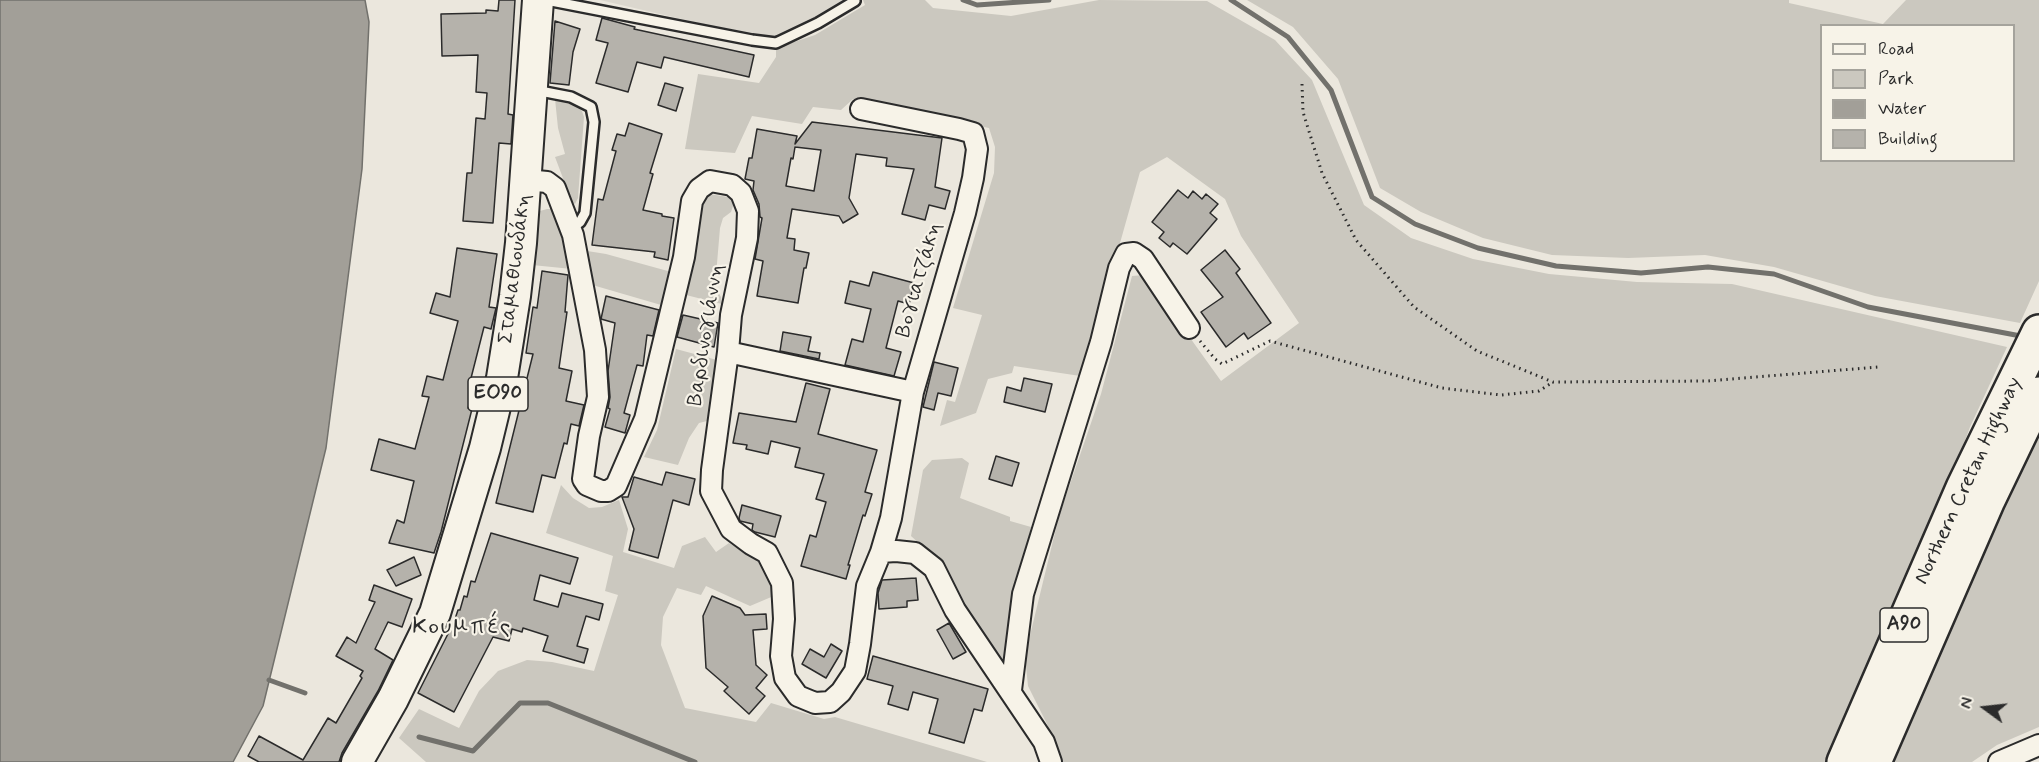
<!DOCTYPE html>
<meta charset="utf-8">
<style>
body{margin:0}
#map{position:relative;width:2039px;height:762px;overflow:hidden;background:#ebe7dd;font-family:Mynerve,sans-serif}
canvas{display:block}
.legend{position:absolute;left:1820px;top:24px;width:195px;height:138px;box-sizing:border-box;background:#f7f3e8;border:2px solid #a5a39c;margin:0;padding:8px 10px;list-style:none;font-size:18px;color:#2b2b2b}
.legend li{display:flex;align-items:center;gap:12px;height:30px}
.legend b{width:30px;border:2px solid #a5a39c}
.north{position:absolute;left:1955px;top:678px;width:60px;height:60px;-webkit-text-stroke:4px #f7f3e8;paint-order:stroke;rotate:285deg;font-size:16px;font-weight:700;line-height:24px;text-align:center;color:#2b2b2b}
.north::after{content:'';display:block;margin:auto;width:21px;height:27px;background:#2b2b2b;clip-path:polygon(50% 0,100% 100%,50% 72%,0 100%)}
</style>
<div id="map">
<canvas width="2039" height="762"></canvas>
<ul class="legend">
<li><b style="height:8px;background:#f7f3e8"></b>Road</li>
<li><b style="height:16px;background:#cbc8bf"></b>Park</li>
<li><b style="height:16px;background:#a29f98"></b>Water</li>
<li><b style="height:16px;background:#b5b2ab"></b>Building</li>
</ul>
<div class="north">N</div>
</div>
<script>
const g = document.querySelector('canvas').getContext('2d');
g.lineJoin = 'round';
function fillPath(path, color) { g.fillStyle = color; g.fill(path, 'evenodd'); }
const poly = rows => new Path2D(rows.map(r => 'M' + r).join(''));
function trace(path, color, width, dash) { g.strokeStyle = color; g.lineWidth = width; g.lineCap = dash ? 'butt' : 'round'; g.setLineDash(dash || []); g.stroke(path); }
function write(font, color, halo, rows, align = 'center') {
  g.font = font + ' Mynerve,sans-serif'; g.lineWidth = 4.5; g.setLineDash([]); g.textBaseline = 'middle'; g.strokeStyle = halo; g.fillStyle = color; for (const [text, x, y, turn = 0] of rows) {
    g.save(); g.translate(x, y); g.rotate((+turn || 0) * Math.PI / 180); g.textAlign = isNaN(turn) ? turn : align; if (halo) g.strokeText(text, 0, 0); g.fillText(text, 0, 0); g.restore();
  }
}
const built = poly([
 [600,0,845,0,824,14,776,37,707,25]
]);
const green = poly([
 [863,0,925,0,933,8,1011,16,1099,0,1207,1,1275,40,1312,80,1364,205,1411,238,1473,259,1549,274,1637,282,1732,284,2007,347,1970,427,1939,512,1832,762,1062,762,1047,724,1028,686,1025,656,1059,516,1101,394,1132,276,1145,275,1221,381,1299,323,1241,236,1225,199,1167,157,1140,172,1120,243,1087,377,1014,366,1012,373,988,379,976,413,940,426,947,400,955,402,982,315,953,308,994,173,995,147,989,128,853,99,841,110,813,107,802,124,752,116,735,153,685,149,698,74,759,83,776,57,776,48,815,35,865,5],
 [1247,0,1789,0,1789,3,1883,24,1906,0,2039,0,2039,281,2020,323,1875,296,1774,267,1705,255,1628,258,1552,255,1483,238,1421,212,1380,188,1338,79,1293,27],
 [1822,26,2014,26,2014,160,1822,160],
 [555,99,576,105,582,111,584,117,578,198,575,204,572,202,555,157,565,154,558,128],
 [709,194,728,197,734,203,731,212,723,218,720,228,715,287,721,297,722,304,686,295,696,243,696,220,703,198],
 [547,209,555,209,561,222,572,269,532,265,538,215,540,211],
 [581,250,606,254,675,273,668,307,589,284],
 [676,349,717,360,711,420,699,423,689,438,678,465,644,457,657,430],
 [2039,432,2039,727,1997,745,1972,762,1893,762,2016,478],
 [962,458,969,463,960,498,1010,517,1010,521,1031,527,1006,643,1005,669,981,636,934,557,911,536,923,470,932,460],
 [561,485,573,498,589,508,602,507,619,500,628,529,623,552,674,568,682,546,705,537,716,552,729,543,770,569,776,595,750,606,706,586,701,595,677,588,663,617,661,645,685,708,756,722,771,703,824,719,835,717,987,762,426,762,399,738,419,709,459,728,479,691,498,671,527,660,552,662,594,671,618,595,605,591,613,556,546,533]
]);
const water = poly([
 [0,0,365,0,369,22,362,169,326,448,263,706,233,762,0,762,0,0]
]);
const stream = poly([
 [963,0,977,5,1049,0],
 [1231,0,1288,37,1331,90,1372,197,1415,224,1478,248,1556,266,1641,273,1708,267,1774,274,1868,307,2026,337],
 [269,680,305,693],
 [419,737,473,751,520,703,548,703,695,762]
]);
const building = poly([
 [499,0,515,0,508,114,513,115,511,144,499,143,493,223,463,221,467,173,472,173,476,118,485,119,487,93,476,92,478,55,442,56,441,14,486,13,486,10,498,11,499,0],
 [602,18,635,27,634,29,754,55,749,77,664,57,661,68,637,62,628,92,596,83,608,43,596,40,602,18],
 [555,21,580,29,573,52,569,85,550,83,555,21],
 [665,83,683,88,676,111,658,105,665,83],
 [812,122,942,138,935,187,950,191,945,209,929,205,925,220,902,214,914,169,886,166,887,158,856,154,849,198,858,214,843,223,839,216,792,209,787,238,795,239,794,250,809,253,806,268,804,268,798,303,757,296,763,261,755,259,762,218,760,217,759,204,753,190,754,181,745,179,749,158,752,158,757,129,797,136,795,144,812,122],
 [795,147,821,150,814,191,786,186,791,158,793,159,795,147],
 [629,123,662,134,650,173,653,174,643,210,662,214,662,216,674,218,668,260,654,257,655,252,592,245,598,199,603,200,616,151,612,150,617,134,625,136,629,123],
 [1178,190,1188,198,1193,191,1202,199,1206,194,1218,204,1210,213,1217,219,1187,254,1173,243,1170,247,1159,238,1164,232,1152,222,1178,190],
 [457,248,497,254,489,307,496,308,491,329,484,327,469,386,474,388,468,408,472,409,441,532,434,553,389,543,397,520,404,523,414,481,371,470,379,439,415,449,429,397,422,396,427,376,443,380,458,321,430,313,436,293,450,297,457,248],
 [1225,250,1240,269,1236,273,1271,323,1248,339,1244,333,1226,347,1201,312,1223,297,1201,270,1225,250],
 [542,271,568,275,565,312,567,312,559,368,572,371,566,401,584,405,579,426,571,424,567,444,564,443,555,478,542,475,533,512,496,503,533,354,526,353,533,307,537,308,542,271],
 [873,272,914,283,909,304,898,301,886,348,901,352,894,376,845,365,852,339,863,342,871,309,845,303,850,281,869,286,873,272],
 [606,296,659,310,653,336,647,335,643,366,637,365,624,413,630,415,625,433,605,427,610,409,608,408,610,397,608,371,615,323,601,319,606,296],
 [683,315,718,323,714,347,677,337,683,315],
 [783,332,811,337,808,351,820,353,819,359,780,351,783,332],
 [934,362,958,368,951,396,938,393,934,410,923,407,934,362],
 [1024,378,1052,384,1045,412,1004,402,1007,387,1021,391,1024,378],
 [806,383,830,389,818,434,877,450,865,492,872,494,865,516,863,515,848,565,850,565,846,579,801,566,810,535,816,537,826,502,816,499,824,474,795,467,800,448,771,441,768,454,746,449,747,445,733,443,739,413,796,422,806,383],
 [996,456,1019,463,1012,486,989,479,996,456],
 [666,472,695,479,689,505,673,500,658,558,629,550,634,529,622,497,628,497,634,477,662,485,666,472],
 [742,505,781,516,775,537,755,532,752,530,753,524,740,521,739,518,742,505],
 [491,533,578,558,570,584,540,575,534,600,558,607,562,593,603,604,599,620,586,616,577,646,588,649,584,663,543,651,548,636,523,628,522,632,512,629,509,641,493,637,454,712,418,693,454,622,458,610,460,610,464,596,467,597,471,581,475,582,491,533],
 [414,557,421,575,396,586,387,570,414,557],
 [916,578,918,600,907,601,907,607,879,609,878,593,882,580,916,578],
 [374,585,412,599,402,627,388,622,375,649,393,660,378,691,342,753,339,762,259,762,248,756,259,736,303,760,328,718,336,723,362,678,360,676,363,671,336,656,347,637,356,643,375,602,369,600,374,585],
 [712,596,740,608,745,615,766,614,767,629,753,630,756,665,767,675,756,688,765,696,749,714,724,691,728,687,706,668,703,616,712,596],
 [949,623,966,652,953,659,937,630,949,623],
 [831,644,842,651,826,678,802,664,810,649,824,657,831,644],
 [873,656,988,689,982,711,974,709,964,743,929,733,938,699,913,692,908,710,888,704,893,686,867,679,873,656]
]);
const path = poly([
 [1302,84,1303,112,1322,173,1356,240,1414,307,1477,351,1553,382,1707,381,1878,367],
 [1200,341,1215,359,1222,364,1270,341,1442,388,1501,395,1539,391,1553,382]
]);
const service = poly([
 [546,0,752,40,776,43,818,23,855,1],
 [535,90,571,97,591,107,594,122,585,213,580,222,570,229]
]);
const minor = poly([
 [861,109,959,129,973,133,977,149,973,178,965,213,913,392,891,518,881,552],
 [526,180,547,182,555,188,573,235,595,350,598,397,589,436,583,479,587,485,601,491,608,491,616,486,645,419,684,257,692,201,699,189,710,181,732,185,741,193,748,211,747,238,731,315,728,352,712,470,711,491,731,529,751,544,767,553,782,583,784,619,781,656,785,678,798,696,815,703,830,702,841,692,855,671,860,644,867,586,881,552,896,551,915,553,934,568,955,610,1044,742,1051,762],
 [728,352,913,392],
 [1011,690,1023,594,1101,342,1119,268,1126,254,1134,253,1143,259,1189,328],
 [1999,762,2039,745]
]);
const primary = poly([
 [357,762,393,699,435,613,485,448,502,378,515,296,521,243,538,0]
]);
const motorway = poly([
 [1844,762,1963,488,2039,332],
 [1874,762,1988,500,2039,394]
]);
const shields = [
 [498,394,60],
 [1904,625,48]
];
const shieldNames = [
 ["ΕΟ90",498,394],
 ["Α90",1904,625]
];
const streetNames = [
 ["Σταμαθιουδάκη",516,269,-83],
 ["Βογιατζάκη",920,280,-74],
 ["Βαρδινογιάννη",707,335,-81],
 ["Northern Cretan Highway",1969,481,-65]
];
const quarterNames = [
 ["Κουμπές",462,628]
];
fillPath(built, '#dbd7ce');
fillPath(green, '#cbc8bf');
fillPath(water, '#a29f98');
trace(water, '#72716c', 1.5);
trace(stream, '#72716c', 5);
fillPath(building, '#b5b2ab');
trace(building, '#2b2b2b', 1.5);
trace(service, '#2b2b2b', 14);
trace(minor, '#2b2b2b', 24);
trace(primary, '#2b2b2b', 34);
trace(motorway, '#2b2b2b', 38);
trace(path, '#2b2b2b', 3, [1.5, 4.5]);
trace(service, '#f7f3e8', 9);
trace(minor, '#f7f3e8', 20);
trace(primary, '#f7f3e8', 30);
trace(motorway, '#f7f3e8', 33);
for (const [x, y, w] of shields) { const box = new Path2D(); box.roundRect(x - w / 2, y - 17, w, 34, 4.5); g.fillStyle = '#f7f3e8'; g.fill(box); trace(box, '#2b2b2b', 1.5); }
write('bold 20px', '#2b2b2b', null, shieldNames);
write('21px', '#2b2b2b', '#f7f3e8', streetNames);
g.letterSpacing = '1.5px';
write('24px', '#2b2b2b', '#f7f3e8', quarterNames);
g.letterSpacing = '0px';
</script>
